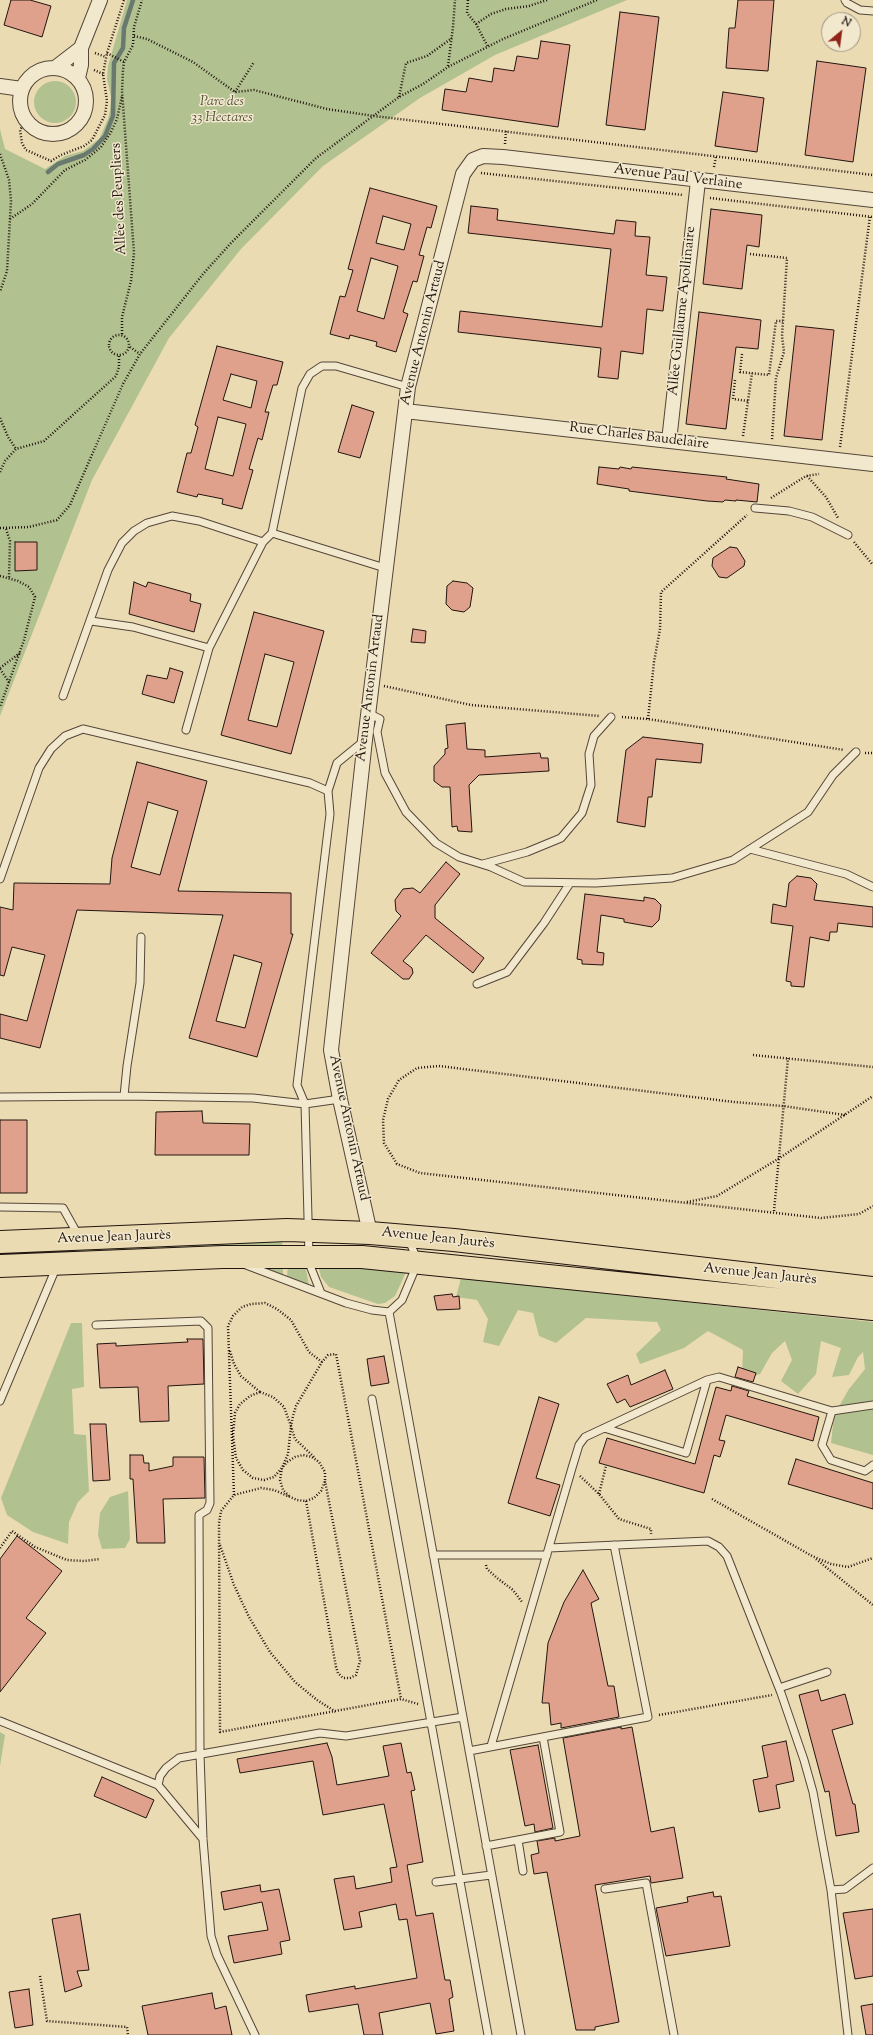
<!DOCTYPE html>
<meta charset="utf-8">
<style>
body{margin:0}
#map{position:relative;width:873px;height:2035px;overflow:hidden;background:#ebdbb3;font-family:"Sorts Mill Goudy",serif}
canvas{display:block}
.north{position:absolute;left:821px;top:12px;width:40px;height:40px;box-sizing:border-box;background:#f2e8ce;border:1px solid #9f9482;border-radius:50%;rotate:29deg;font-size:11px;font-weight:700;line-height:16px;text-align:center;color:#22150f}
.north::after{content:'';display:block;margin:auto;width:14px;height:18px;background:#8f2418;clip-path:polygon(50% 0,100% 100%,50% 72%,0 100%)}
</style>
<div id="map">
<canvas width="873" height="2035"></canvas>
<div class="north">N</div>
</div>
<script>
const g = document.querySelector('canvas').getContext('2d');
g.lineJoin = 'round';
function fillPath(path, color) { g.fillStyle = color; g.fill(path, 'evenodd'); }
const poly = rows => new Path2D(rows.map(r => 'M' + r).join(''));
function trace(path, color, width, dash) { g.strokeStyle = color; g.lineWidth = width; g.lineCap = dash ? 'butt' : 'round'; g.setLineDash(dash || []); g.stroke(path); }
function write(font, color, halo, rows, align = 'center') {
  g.font = font + ' "Sorts Mill Goudy",serif'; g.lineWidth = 3; g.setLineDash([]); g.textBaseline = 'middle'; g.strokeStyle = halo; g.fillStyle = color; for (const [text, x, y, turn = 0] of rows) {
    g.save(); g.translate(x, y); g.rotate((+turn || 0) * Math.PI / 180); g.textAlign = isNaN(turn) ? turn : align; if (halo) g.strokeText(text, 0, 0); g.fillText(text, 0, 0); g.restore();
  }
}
const green = poly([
 [127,0,627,0,495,55,420,98,323,166,241,249,169,338,92,480,0,716,0,129,5,149,45,169,65,156,83,151,99,139,108,119,110,110,111,97,107,79,108,66],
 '34 102a21 21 0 1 1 42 0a21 21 0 1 1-42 0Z',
 [283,1239,282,1247,0,1258,0,1249],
 [283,1264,283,1275,263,1267],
 [288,1264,305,1265,309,1285,287,1277],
 [321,1264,406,1272,395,1296,385,1303,378,1304,329,1287,321,1277,319,1269],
 [461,1278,873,1322,873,1455,831,1443,834,1415,849,1389,865,1369,863,1352,858,1357,849,1375,832,1377,841,1348,821,1341,816,1374,798,1394,781,1381,792,1360,785,1341,772,1353,760,1374,742,1380,743,1350,708,1331,684,1348,640,1364,636,1354,661,1330,657,1322,586,1318,556,1343,539,1336,533,1313,518,1310,499,1346,483,1342,488,1319,477,1300,456,1297],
 [71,1323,82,1323,84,1387,72,1389,74,1434,86,1435,89,1491,78,1502,69,1522,68,1544,33,1532,7,1515,1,1498],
 [128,1491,130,1539,125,1548,102,1549,98,1535,100,1513,110,1497],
 [0,1732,5,1735,0,1766]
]);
const stream = poly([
 [48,172,58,164,84,155,93,149,105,136,113,116,114,63,123,48,124,28,133,0]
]);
const building = poly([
 [11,0,30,0,51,6,42,37,4,25,11,0],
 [738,0,774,0,768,71,726,68,729,28,735,28,738,0],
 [620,12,659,17,645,130,606,125,620,12],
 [541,41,570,45,558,127,442,110,445,89,466,92,469,78,492,82,494,68,514,71,517,56,538,59,541,41],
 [817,61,866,68,853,162,805,155,817,61],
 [723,92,764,98,757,152,715,146,723,92],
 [370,188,437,206,431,228,427,227,419,255,424,256,417,282,413,281,403,312,408,314,396,352,376,346,377,342,350,335,349,339,330,334,340,296,345,297,353,270,348,269,370,188],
 [383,216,411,224,404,250,376,243,383,216],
 [371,258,398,266,384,319,357,311,371,258],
 [471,206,498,209,497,220,614,234,616,220,636,222,635,236,650,237,646,275,667,277,663,311,647,309,643,354,621,351,618,379,598,377,601,348,458,332,460,311,602,327,611,249,468,233,471,206],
 [711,209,762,215,759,247,747,245,742,289,703,284,711,209],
 [699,312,761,320,758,349,736,347,726,429,686,424,699,312],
 [796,326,834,330,822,440,784,436,796,326],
 [217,346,283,362,277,385,273,385,265,412,269,412,262,440,258,438,249,469,253,470,242,509,222,504,223,499,198,494,197,497,177,492,187,453,191,453,198,427,195,425,217,346],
 [231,374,257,381,251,408,223,400,231,374],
 [218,417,246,424,233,476,205,469,218,417],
 [352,405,374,412,360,458,338,452,352,405],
 [599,467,619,469,620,467,631,469,632,467,727,477,726,479,759,484,757,502,736,500,736,501,725,500,723,502,707,501,629,491,629,489,597,484,599,467],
 [15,542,37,542,37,570,15,571,15,542],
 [730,547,737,548,745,561,744,566,727,578,719,577,712,566,713,558,730,547],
 [453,581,467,583,473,588,470,607,464,612,452,610,446,604,447,586,453,581],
 [134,582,146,587,148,582,191,594,190,601,201,604,194,632,129,614,134,582],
 [254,612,324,631,291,754,221,735,254,612],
 [265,654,294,662,277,727,248,720,265,654],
 [413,629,426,631,425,643,411,642,413,629],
 [170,668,183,672,174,703,142,694,147,675,167,679,170,668],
 [465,723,467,749,485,750,485,757,540,753,541,758,548,758,549,771,479,775,469,785,472,832,458,831,457,826,452,827,450,787,442,787,434,781,434,766,445,754,445,749,448,748,446,725,465,723],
 [643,737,703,744,701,763,656,759,652,797,648,797,645,827,617,822,626,750,643,737],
 [137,762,207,781,178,891,291,893,291,934,293,934,257,1057,189,1038,223,915,77,910,40,1048,0,1038,0,1014,27,1021,45,955,12,947,4,976,0,975,0,907,13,910,14,883,110,884,112,858,137,762],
 [148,802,178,811,160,875,131,867,148,802],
 [234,955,262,963,245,1028,216,1021,234,955],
 [446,862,460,874,435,905,435,918,484,958,473,973,426,935,403,961,412,968,413,973,409,979,403,979,371,953,401,916,396,911,395,900,403,889,413,888,420,893,446,862],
 [797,876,811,878,817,884,814,900,873,907,873,927,838,923,837,932,830,932,829,941,810,937,804,987,791,986,791,982,786,981,793,926,771,923,773,904,786,907,789,883,797,876],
 [585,894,644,901,644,897,655,899,661,905,659,920,652,927,624,922,624,919,601,915,597,952,604,953,603,965,582,964,582,960,577,959,585,894],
 [202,1111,203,1123,250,1124,249,1155,155,1155,156,1112,202,1111],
 [0,1120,27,1120,27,1193,0,1193,0,1120],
 [452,1294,453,1297,459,1296,460,1309,437,1310,434,1296,452,1294],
 [187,1339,203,1339,204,1384,168,1386,169,1421,140,1422,138,1387,100,1388,97,1344,116,1343,116,1346,188,1342,187,1339],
 [384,1356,389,1383,371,1386,367,1359,384,1356],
 [738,1367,756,1373,753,1382,735,1377,738,1367],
 [665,1370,673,1389,630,1407,625,1399,617,1403,607,1384,628,1375,631,1385,665,1370],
 [732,1386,749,1391,747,1396,819,1417,813,1441,726,1415,719,1440,725,1441,720,1457,714,1455,704,1493,599,1463,607,1438,695,1464,716,1387,731,1391,732,1386],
 [539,1397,559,1404,536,1478,560,1485,550,1516,508,1503,539,1397],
 [90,1424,106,1424,110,1480,93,1481,90,1424],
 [130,1455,143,1455,144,1463,149,1463,149,1471,173,1466,173,1457,204,1457,205,1498,163,1499,165,1543,137,1543,133,1479,130,1479,130,1455],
 [796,1459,873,1483,873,1509,788,1484,796,1459],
 [17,1536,62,1571,26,1618,46,1633,0,1692,0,1559,17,1536],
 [583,1570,599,1599,591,1603,608,1686,614,1686,619,1717,561,1728,561,1723,551,1725,549,1703,542,1703,548,1643,564,1602,583,1570],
 [818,1690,821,1701,845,1694,847,1701,853,1724,832,1730,853,1804,855,1804,859,1832,836,1836,829,1791,825,1792,799,1695,818,1690],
 [621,1727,621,1729,632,1727,651,1832,674,1827,683,1878,651,1883,650,1876,595,1885,619,2022,595,2027,595,2030,576,2030,547,1872,534,1874,531,1855,539,1853,537,1841,555,1838,555,1841,580,1836,563,1738,621,1727],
 [786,1741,794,1781,776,1785,780,1808,759,1812,753,1780,768,1777,762,1746,786,1741],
 [327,1743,332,1757,337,1785,389,1776,383,1746,401,1743,407,1773,411,1772,415,1790,411,1791,423,1862,407,1865,416,1916,433,1913,445,1980,450,1980,453,1997,449,1999,454,2031,436,2034,430,2003,379,2013,383,2035,364,2035,358,2004,309,2012,306,1995,355,1986,355,1989,417,1978,407,1919,399,1920,396,1904,359,1912,362,1927,344,1930,334,1879,354,1876,356,1889,392,1882,390,1868,397,1867,384,1804,323,1815,313,1761,240,1773,237,1759,327,1743],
 [538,1745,553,1828,535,1832,534,1824,525,1826,510,1750,538,1745],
 [102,1777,154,1800,146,1818,94,1796,102,1777],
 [260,1885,261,1892,279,1889,290,1940,280,1942,282,1954,234,1963,228,1936,268,1930,262,1902,224,1910,221,1892,260,1885],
 [713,1892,714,1897,721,1896,730,1946,666,1956,656,1908,688,1902,687,1897,713,1892],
 [873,1909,873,1976,855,1979,843,1913,873,1909],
 [80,1914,89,1970,77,1971,82,1986,65,1992,52,1919,80,1914],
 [29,1989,33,2025,15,2028,9,1992,29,1989],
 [212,1993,215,2009,226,2006,232,2035,148,2035,142,2006,212,1993],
 [873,2004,873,2035,866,2035,861,2006,873,2004]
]);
const path = poly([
 [468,0,467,13,476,24,488,47],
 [476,24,491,14,506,9,529,6,547,0],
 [134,36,147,39,193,62,235,92,254,90,327,109,374,116,873,175],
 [95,53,106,57],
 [107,53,124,62],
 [448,66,453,27,455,0],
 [94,70,103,74],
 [235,92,254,62],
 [399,97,406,63,427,56,452,38],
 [26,120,20,130,22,143,26,150,51,161,61,155,84,146,92,140,105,115,107,101,103,74,107,53,124,0],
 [505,144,506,131],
 [0,154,9,180,11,201,7,271,0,292],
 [714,167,716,156],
 [481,173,683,195],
 [710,198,873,217],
 [10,219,32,204,65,170,85,160,101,147,111,132,117,119,122,96],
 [750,254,787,258,782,336,784,352,776,378,772,440],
 [122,334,122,317,131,281,134,253,122,91,123,70,124,62,133,45,134,27,142,0],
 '109 345a10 10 0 1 1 20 0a10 10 0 1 1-20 0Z',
 [130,347,140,354],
 [742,354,740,372,769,375,776,321,783,321],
 [735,380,733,399,748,401],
 [0,418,8,437,16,449],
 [743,436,752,373],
 [840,447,870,216],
 [0,472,5,461,16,449,44,441,116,376,119,367,119,355],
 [807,476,826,497,838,518],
 [771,498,806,476,819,474],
 [0,528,29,527,57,520,70,505,123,384,140,354,203,274,230,244,316,158,399,97,423,84,448,67,503,39,597,0],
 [6,529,10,541,9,578],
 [854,542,873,565],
 [0,576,18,581,29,587,35,597,24,640,0,707],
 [0,668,20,653],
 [0,669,9,682],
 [384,686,471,705,599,716],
 [622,717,648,719,844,750],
 [648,719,654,662,660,629,661,592,747,515],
 [865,753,873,753],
 [753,1055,873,1067],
 [845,1115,783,1106,734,1102,439,1066,417,1068,399,1080,388,1099,383,1120,384,1143,397,1164,420,1173,821,1218,859,1214,873,1206],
 [687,1202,717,1196,778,1159,873,1096],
 [774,1211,788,1058],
 [230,1351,234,1364,241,1376,260,1392],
 [260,1392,273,1397,284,1407,291,1426,288,1454,282,1468,274,1477,264,1480,253,1478,243,1470,236,1458,233,1435,235,1413,240,1404,250,1396,260,1392],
 [314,1457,295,1439,291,1426,293,1416,296,1406,322,1362,328,1355,336,1354,401,1699],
 [580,1476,599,1494,619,1519,651,1529,651,1534],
 [599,1494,606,1466],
 [234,1495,228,1326,233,1316,242,1307,251,1304,265,1303,277,1309,291,1320,309,1352,322,1362],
 [289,1496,283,1490,280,1480,282,1468,287,1462,295,1457,303,1455,312,1457,319,1462,325,1472,325,1481,321,1491,314,1498,306,1501,297,1500,274,1490,261,1488,234,1495,221,1511,219,1523,220,1732,401,1699,418,1704],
 [712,1499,812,1556,831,1564,848,1567,873,1558],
 [306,1501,336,1667,338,1673,343,1678,350,1678,356,1675,360,1661,325,1481],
 [220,1545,234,1585,249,1617,270,1652,295,1682,317,1700,336,1712],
 [0,1548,12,1531,35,1547,67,1560,84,1561,100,1559],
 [816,1559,873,1605],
 [486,1565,487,1569,497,1578,513,1590,522,1602],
 [659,1715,772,1695],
 [40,1976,47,2021,127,2027,128,2035]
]);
const lane = poly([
 [845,0,847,3,860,10,873,11],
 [755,508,789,511,812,517,848,535],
 [272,533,385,568],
 [91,621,133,627,209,648],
 [63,696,108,570,122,543,134,531,147,523,172,516,199,521,263,542],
 [368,713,380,719,377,732,385,773,406,812,436,843,459,857,491,867,524,882,596,883,672,878,733,860,808,812,833,775,856,752],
 [186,730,209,648,263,542,272,533,302,388,310,374,322,366,336,366,408,387],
 [328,791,337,763,364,741],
 [750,849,846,874,873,887],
 [483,864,527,852,561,838,582,813,591,785,589,754,594,736,611,717],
 [0,879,39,768,51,749,65,736,83,729,310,783,328,791,330,814,297,1085,305,1104,309,1256,311,1268,321,1293],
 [477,984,507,972,544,923,570,883],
 [124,1096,127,1066,140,983,141,937],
 [0,1097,124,1096,253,1098,305,1104,340,1099],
 [0,1207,63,1208,78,1235],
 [246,1265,346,1303,372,1310,389,1312,402,1300,418,1262,409,1240],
 [389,1312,521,2035],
 [96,1325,201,1321,208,1328,210,1503,207,1510,199,1515,200,1754,203,1839,211,1936,217,1955,255,2035],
 [372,1399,488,2035],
 [0,1401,56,1268],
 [832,1411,822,1445,831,1460,865,1471,873,1465],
 [604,1428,686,1453,707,1380],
 [549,1548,708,1541,719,1547,727,1556,781,1693,804,1760,813,1792,831,1890,848,2035],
 [433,1555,547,1555],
 [779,1688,827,1672],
 [0,1721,158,1785],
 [491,1746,572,1468,579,1445,585,1437,707,1380,719,1377,832,1411,873,1405],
 [469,1751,648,1717,614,1545],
 [203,1839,158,1785,160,1776,166,1768,179,1758,320,1733,346,1736,463,1717],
 [518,1840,523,1871],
 [486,1846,560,1832,543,1737],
 [436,1882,491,1875],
 [605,1889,646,1883,674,2035],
 [831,1890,845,1889,873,1868]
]);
const street = poly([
 '20 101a33 33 0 1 1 66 0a33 33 0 1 1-66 0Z',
 [55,68,81,48,100,0],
 [78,78,81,65,81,48],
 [0,86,22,89],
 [405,411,873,464],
 [669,441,698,181],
 [370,1233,340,1099,331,1050,365,740,408,387,463,174,473,160,483,156,503,157,873,200]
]);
const primary = poly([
 [0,1242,287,1230,370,1233,454,1240,873,1288],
 [0,1266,223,1257,362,1257,873,1309]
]);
const parkNames = [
 ["Parc des",222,103],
 ["33 Hectares",222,119]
];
const streetNames = [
 ["Avenue Paul Verlaine",678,178,7],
 ["Allée des Peupliers",120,199,-93],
 ["Allée Guillaume Apollinaire",683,311,-84],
 ["Avenue Antonin Artaud",424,333,-76],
 ["Rue Charles Baudelaire",639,437,7],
 ["Avenue Antonin Artaud",371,688,-83],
 ["Avenue Antonin Artaud",348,1128,78],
 ["Avenue Jean Jaurès",114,1238,-2],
 ["Avenue Jean Jaurès",438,1239,6],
 ["Avenue Jean Jaurès",760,1275,6]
];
fillPath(green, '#b2c190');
trace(stream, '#69796e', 4.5);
fillPath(building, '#dfa18b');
trace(building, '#22150f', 1);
trace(lane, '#544638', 9);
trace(street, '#544638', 16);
trace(primary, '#22150f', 24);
trace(path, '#22150f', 2.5, [1, 2]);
trace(lane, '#f2e8ce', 7);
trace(street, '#f2e8ce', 14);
trace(primary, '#ebdbb3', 22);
write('italic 14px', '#54513c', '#f2e8ce', parkNames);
write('14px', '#22150f', '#f2e8ce', streetNames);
</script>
